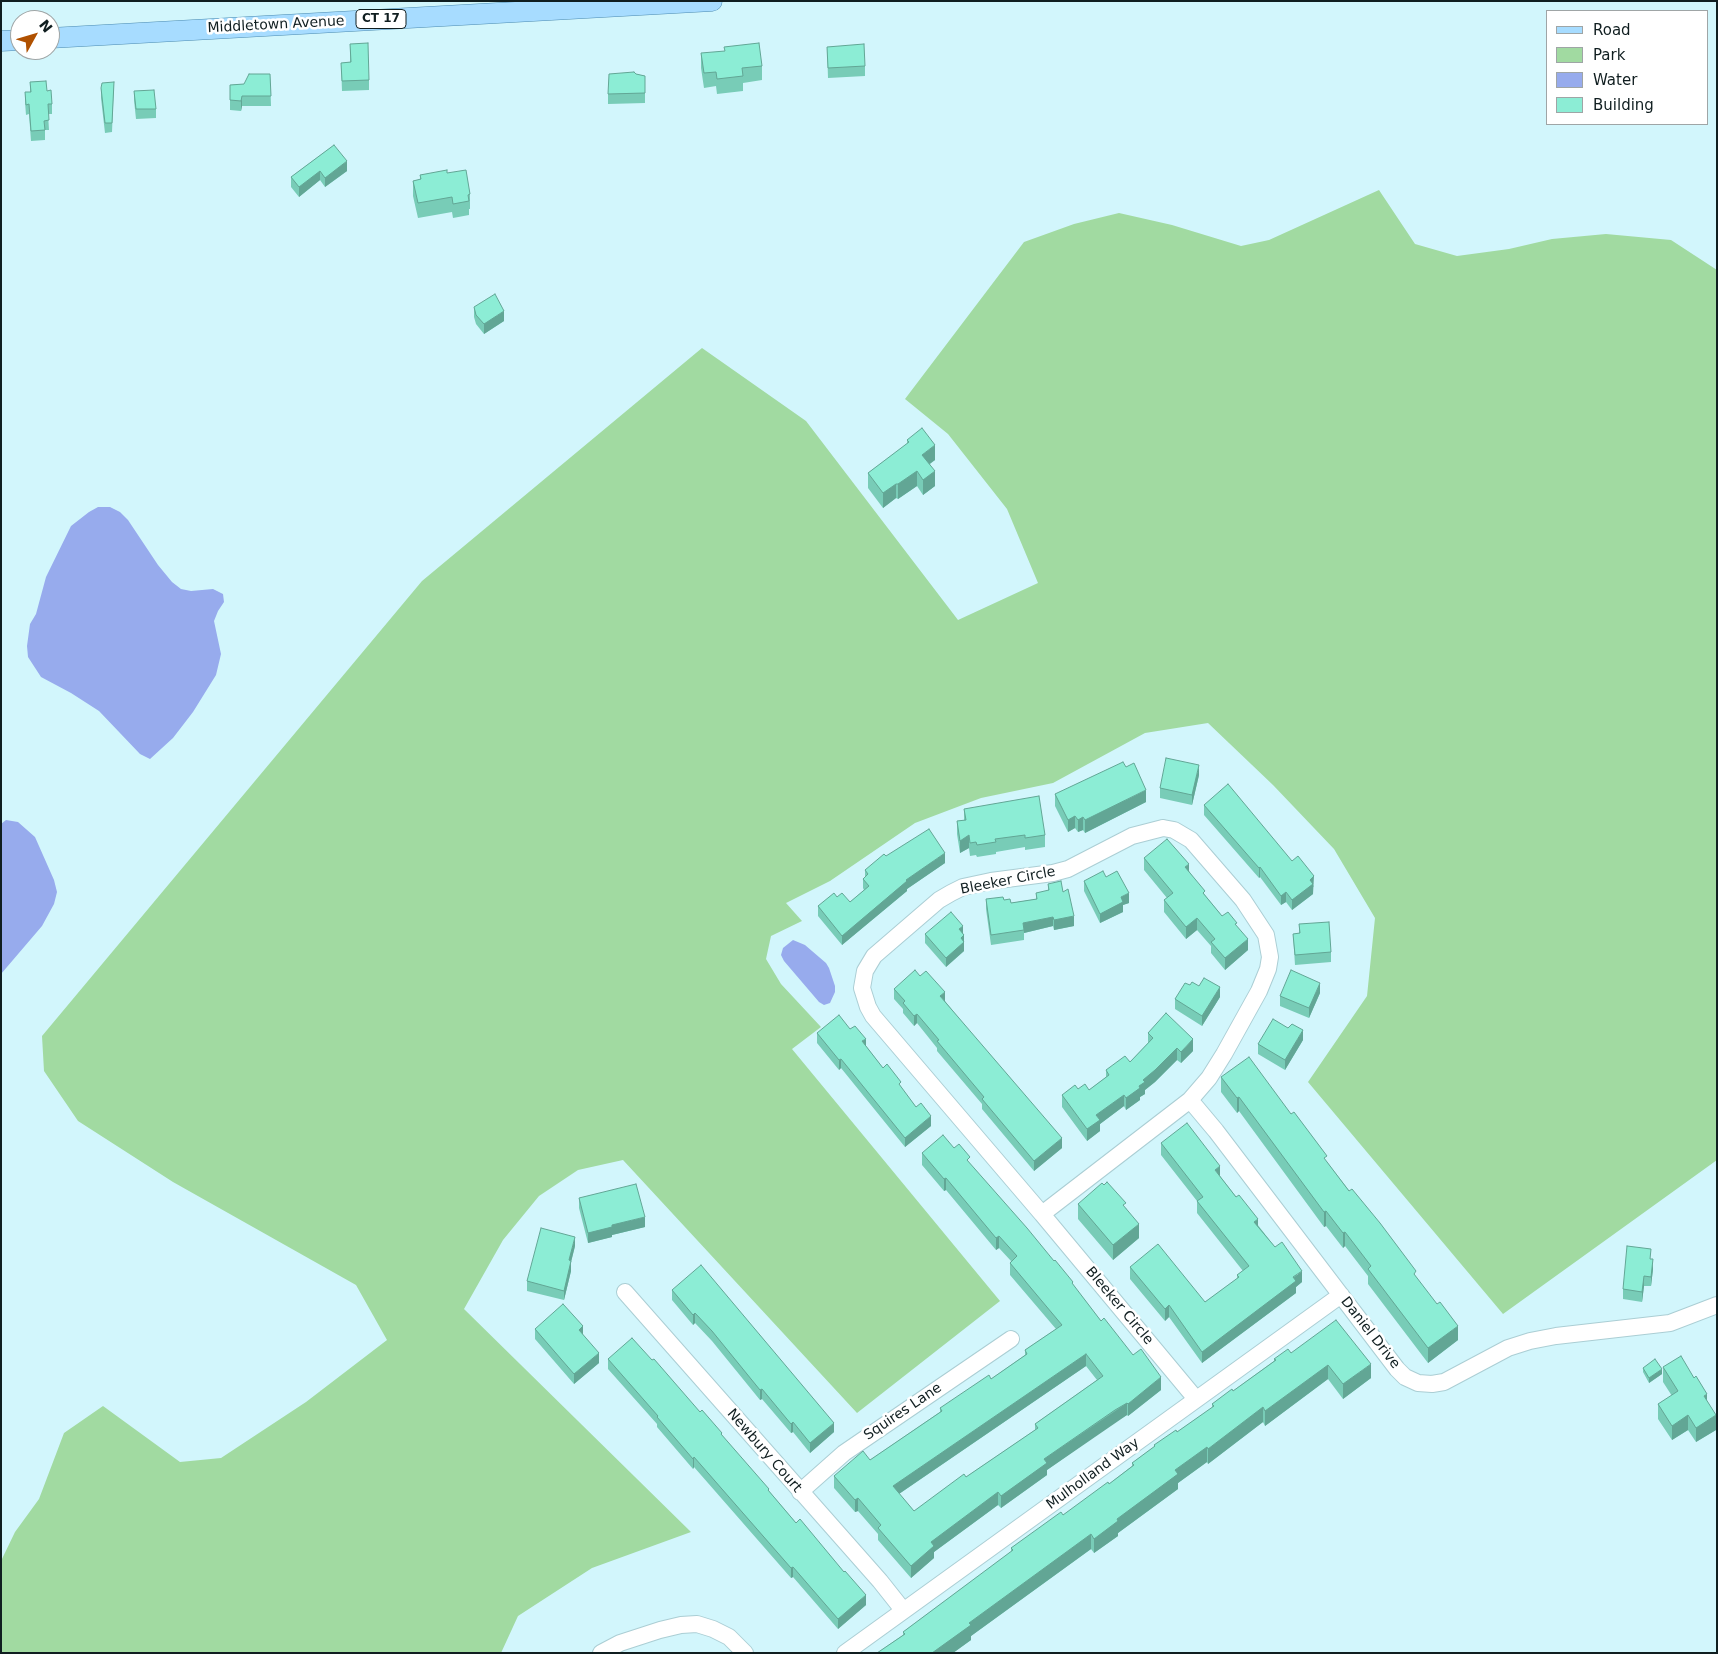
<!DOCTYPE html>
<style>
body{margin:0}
#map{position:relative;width:1718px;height:1654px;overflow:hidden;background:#d2f6fc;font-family:"DejaVu Sans",sans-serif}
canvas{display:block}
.frame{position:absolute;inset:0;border:2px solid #101e20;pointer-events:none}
.legend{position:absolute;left:1546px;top:10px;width:162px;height:115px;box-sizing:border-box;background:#fff;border:1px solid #9fa5a6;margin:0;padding:6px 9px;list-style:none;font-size:15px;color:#101e20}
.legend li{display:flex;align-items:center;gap:10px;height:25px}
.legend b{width:25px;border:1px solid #9fa5a6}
.north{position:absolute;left:10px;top:10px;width:50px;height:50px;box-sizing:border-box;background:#fff;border:1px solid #9fa5a6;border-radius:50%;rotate:51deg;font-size:14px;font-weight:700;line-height:20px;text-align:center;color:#101e20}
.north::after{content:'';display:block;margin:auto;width:18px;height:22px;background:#b05101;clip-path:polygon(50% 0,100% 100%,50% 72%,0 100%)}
</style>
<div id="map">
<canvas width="1718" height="1654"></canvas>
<div class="frame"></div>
<ul class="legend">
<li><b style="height:6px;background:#a7dcff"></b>Road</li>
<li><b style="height:14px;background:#a1daa1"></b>Park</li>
<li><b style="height:14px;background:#97abed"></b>Water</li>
<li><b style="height:14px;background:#8cedd5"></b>Building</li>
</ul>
<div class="north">N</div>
</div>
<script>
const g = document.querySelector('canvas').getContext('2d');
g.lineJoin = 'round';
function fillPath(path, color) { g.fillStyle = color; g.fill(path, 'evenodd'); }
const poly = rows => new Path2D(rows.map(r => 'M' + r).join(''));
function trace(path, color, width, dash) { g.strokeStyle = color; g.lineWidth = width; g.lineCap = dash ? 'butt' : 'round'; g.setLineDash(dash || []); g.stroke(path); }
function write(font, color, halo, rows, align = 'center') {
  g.font = font + ' "DejaVu Sans",sans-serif'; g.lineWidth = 5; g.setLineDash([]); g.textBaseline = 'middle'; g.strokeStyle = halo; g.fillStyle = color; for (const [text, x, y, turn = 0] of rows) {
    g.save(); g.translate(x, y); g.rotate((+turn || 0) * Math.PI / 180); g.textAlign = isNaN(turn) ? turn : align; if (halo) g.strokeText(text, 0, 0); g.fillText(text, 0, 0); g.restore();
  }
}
const green = poly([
 [1379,190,1415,244,1457,256,1509,249,1552,239,1606,234,1671,240,1717,270,1717,1160,1503,1314,1308,1082,1367,996,1375,918,1334,849,1273,785,1208,723,1145,733,1053,783,981,798,915,823,830,881,786,903,802,921,771,936,766,959,781,984,821,1027,792,1049,1000,1301,857,1413,623,1160,578,1170,539,1196,503,1240,464,1309,691,1532,592,1568,518,1616,501,1653,1,1653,1,1561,15,1532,39,1499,64,1433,103,1406,180,1462,221,1458,306,1402,387,1340,356,1285,173,1182,78,1121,44,1071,42,1036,422,581,702,348,806,421,958,620,1038,583,1007,509,948,434,905,399,1024,242,1074,224,1119,213,1172,225,1241,246,1269,240]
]);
const water = poly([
 [98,507,110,507,120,512,128,520,158,565,172,582,181,589,191,591,213,589,223,594,224,602,218,611,214,621,221,654,216,675,193,712,173,738,150,759,140,754,99,711,71,693,41,677,28,657,27,646,30,624,36,614,46,577,71,526,89,512],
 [6,820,18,822,35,837,54,880,57,892,54,904,42,926,1,974,1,824],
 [793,940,805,945,826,963,829,968,835,986,835,992,830,1003,824,1005,819,1002,784,961,781,955,783,948]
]);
const minor = poly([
 [1163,828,1174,830,1191,840,1243,900,1266,935,1270,957,1268,969,1259,991,1224,1054,1209,1078,1190,1100,1042,1214,873,1016,868,1007,862,988,865,971,874,956,939,900,951,893,963,887,991,881,1053,873,1068,869,1132,836,1163,828],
 [1190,1100,1216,1131,1397,1369,1405,1377,1418,1383,1432,1384,1444,1382,1508,1348,1530,1341,1556,1336,1670,1323,1717,1305],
 [1042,1214,1196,1399],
 [625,1292,880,1581,903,1610],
 [800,1492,844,1453,1011,1339],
 [601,1653,620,1643,660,1630,681,1625,697,1624,713,1629,729,1637,745,1653],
 [845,1653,1341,1295]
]);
const major = poly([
 [50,38,712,1],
 [1,41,20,40]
]);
const wall = poly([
 [350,44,369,80,369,90,342,91,341,63,350,62],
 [827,47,865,66,865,76,828,78],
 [701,53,762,66,762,80,743,83,743,91,717,94,716,86,704,88,701,68],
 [270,74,271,106,242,106,241,111,230,110,230,85,244,84],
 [636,74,645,76,645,103,608,104,608,94],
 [30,82,47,91,52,104,52,114,48,114,49,130,45,130,45,140,31,141,29,114,26,115,25,102,25,92,30,92],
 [114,82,112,132,105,133,101,98,101,88],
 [134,91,156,109,156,118,136,119,134,100],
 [334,145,347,171,325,187,320,180,299,197,291,187,291,177],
 [447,173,470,194,470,209,469,209,469,215,453,218,452,212,418,218,413,196,413,181,420,180,420,175],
 [474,307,504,321,484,334,476,324,474,317],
 [907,440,935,460,930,464,935,486,923,495,917,486,898,499,896,498,883,508,868,488,868,473,907,444],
 [1199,775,1192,805,1160,798,1160,788],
 [1055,794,1146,802,1085,833,1083,830,1078,832,1075,828,1068,832,1055,806],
 [1204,805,1314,886,1313,887,1313,894,1292,910,1286,902,1281,905,1260,877,1259,878,1204,815],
 [964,809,1045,835,1045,847,1025,850,1025,847,996,852,996,854,977,857,976,855,970,856,969,848,960,853,957,834,957,821,964,820],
 [886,856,945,863,907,889,907,891,842,945,818,916,818,906,837,897,850,902,864,890,863,888,863,879,865,877,865,870],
 [1144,858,1189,871,1205,895,1222,916,1237,927,1248,950,1225,970,1211,953,1211,946,1197,930,1186,939,1164,912,1164,900,1167,898,1144,870],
 [1106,877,1129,903,1123,905,1123,912,1100,923,1084,891,1084,881],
 [1048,884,1063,892,1074,926,1054,930,1053,926,1024,933,1024,940,991,945,986,909,986,899,1004,900,1011,903,1036,899,1036,893,1048,891],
 [1299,924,1331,952,1331,962,1295,965,1293,934,1299,933],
 [925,934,963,934,964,935,964,951,946,967,925,943],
 [1190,985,1199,986,1220,997,1202,1026,1175,1009,1175,999],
 [894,989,945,1001,1062,1148,1034,1171,982,1109,982,1104,937,1051,937,1048,917,1023,914,1026,903,1013,903,1009,894,999],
 [1320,993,1309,1018,1280,1006,1280,996],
 [850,1029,866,1046,883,1068,901,1088,931,1126,905,1147,841,1068,839,1070,817,1043,817,1033],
 [1148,1033,1193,1051,1181,1063,1177,1060,1155,1082,1145,1090,1145,1094,1140,1097,1140,1100,1126,1110,1124,1106,1100,1124,1100,1131,1087,1141,1062,1107,1062,1095,1078,1089,1089,1090,1106,1077,1106,1070,1130,1062,1148,1043],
 [1303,1040,1285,1070,1258,1054,1258,1044],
 [1221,1077,1327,1162,1416,1277,1458,1340,1428,1363,1368,1284,1368,1276,1345,1246,1343,1248,1326,1226,1324,1227,1239,1111,1237,1113,1221,1092],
 [1161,1143,1220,1176,1302,1282,1296,1287,1296,1293,1202,1363,1169,1317,1165,1321,1130,1279,1130,1267,1205,1302,1237,1279,1237,1275,1243,1271,1197,1213,1197,1201,1161,1155],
 [954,1148,970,1164,1073,1285,1101,1321,1133,1355,1161,1390,1128,1416,1127,1415,1115,1422,1047,1470,1047,1475,1001,1508,998,1505,934,1552,934,1558,911,1578,878,1540,878,1534,858,1511,855,1512,834,1488,834,1476,870,1460,940,1412,940,1408,991,1379,1025,1355,1025,1350,1056,1329,1010,1275,1010,1263,1011,1261,999,1248,996,1250,946,1190,944,1191,922,1165,922,1153],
 [1086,1366,1097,1380,1035,1424,1035,1430,966,1477,914,1511,899,1494],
 [579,1198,645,1227,612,1235,612,1237,588,1243,579,1208],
 [1078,1204,1126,1208,1139,1238,1113,1260,1078,1219],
 [575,1246,571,1262,571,1271,564,1300,527,1291,527,1281],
 [1651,1259,1653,1269,1651,1286,1644,1286,1642,1302,1623,1299,1623,1289],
 [672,1290,834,1432,810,1453,793,1432,791,1433,762,1399,760,1400,712,1341,695,1323,693,1325,672,1300],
 [535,1329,583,1335,599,1363,574,1384,535,1339],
 [1291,1353,1371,1378,1343,1399,1328,1379,1265,1426,1263,1422,1208,1464,1207,1462,1178,1483,1178,1489,1118,1533,1118,1536,1094,1553,1091,1549,971,1636,971,1640,953,1653,877,1653,903,1635,903,1632,1011,1552,1011,1548,1063,1515,1109,1484,1132,1466,1132,1463,1154,1447,1154,1445,1177,1432,1212,1408,1212,1404,1233,1391,1274,1361,1274,1359],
 [608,1359,652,1360,722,1436,866,1605,838,1629,793,1577,791,1578,694,1467,693,1469,657,1427,657,1424,608,1369],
 [1663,1367,1707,1402,1716,1430,1696,1442,1688,1430,1672,1440,1658,1419,1658,1404,1672,1396,1663,1382],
 [1643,1368,1662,1374,1649,1383,1643,1372]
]);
const shadedWall = poly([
 [242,96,242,106,241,111,241,101],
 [347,161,347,171,325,187,325,178],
 [320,171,320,180,299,197,299,187],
 [504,311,504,321,484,334,484,324],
 [935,445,935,460,922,469,922,455],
 [917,471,917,486,898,499,898,484],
 [935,471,935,486,923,495,923,480],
 [896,484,896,498,883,508,883,493],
 [1199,765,1199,775,1192,805,1192,795],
 [1146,790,1146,802,1085,833,1085,820],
 [1075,816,1075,828,1068,832,1068,820],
 [1083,817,1083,830,1078,832,1078,820],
 [969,835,969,848,960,853,960,841],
 [945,853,945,863,907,889,907,891,842,945,842,936,906,880],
 [1189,864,1189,876,1185,867],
 [1260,867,1260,877,1259,878,1259,868],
 [1314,876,1313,894,1292,910,1292,900,1310,880],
 [1286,892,1286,902,1281,905,1281,896],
 [1129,893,1129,903,1123,905,1123,912,1100,923,1100,914,1121,897],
 [1074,916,1074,926,1054,930,1054,920],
 [1053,917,1053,926,1024,933,1023,923],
 [1197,918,1197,930,1186,939,1186,927],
 [963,926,963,936,959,929],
 [964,935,964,951,946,967,946,958],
 [1248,939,1248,950,1225,970,1225,958],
 [1320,983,1320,993,1309,1018,1309,1008],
 [1220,987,1220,997,1202,1026,1202,1016],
 [945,992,945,1002,940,996],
 [917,1014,917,1023,914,1026,914,1016],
 [1303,1030,1303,1040,1285,1070,1285,1060],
 [866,1039,866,1048,862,1041],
 [1193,1039,1193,1051,1181,1063,1181,1052],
 [1177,1048,1177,1060,1155,1082,1145,1090,1145,1094,1140,1097,1140,1100,1126,1110,1126,1098,1139,1086,1143,1080],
 [841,1059,841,1068,839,1070,839,1060],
 [1124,1095,1124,1106,1100,1124,1100,1131,1087,1141,1087,1129,1096,1115],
 [1239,1097,1239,1111,1237,1113,1237,1098],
 [931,1116,931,1126,905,1147,905,1138],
 [1062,1138,1062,1148,1034,1171,1034,1161],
 [1220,1166,1220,1177,1215,1170],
 [946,1178,946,1190,944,1191,944,1179],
 [1326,1211,1326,1226,1324,1227,1324,1212],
 [645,1217,645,1227,612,1235,612,1237,588,1243,588,1233,612,1225],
 [1258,1219,1258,1231,1254,1222],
 [1139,1224,1139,1238,1113,1260,1113,1245],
 [1345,1232,1345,1246,1343,1248,1343,1233],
 [999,1236,999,1248,996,1250,996,1238],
 [575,1237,575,1246,571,1262,571,1271,564,1300,564,1291,569,1260],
 [1653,1259,1653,1269,1651,1286,1651,1277],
 [1302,1271,1302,1282,1296,1287,1296,1293,1202,1363,1202,1352],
 [1644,1276,1644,1286,1642,1302,1642,1292],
 [1169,1305,1169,1317,1165,1321,1165,1309],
 [695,1313,695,1323,693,1325,693,1315],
 [583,1326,583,1336,579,1330],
 [1458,1326,1458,1340,1428,1363,1428,1348],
 [599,1353,599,1363,574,1384,574,1374],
 [1086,1354,1086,1366,893,1498,893,1486],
 [1371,1364,1371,1378,1343,1399,1343,1384],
 [1328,1365,1328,1379,1265,1426,1265,1411],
 [1662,1369,1662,1374,1649,1383,1649,1378],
 [1161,1377,1161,1390,1128,1416,1128,1404],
 [762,1389,762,1399,760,1400,760,1390],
 [1707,1394,1707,1408,1704,1396],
 [1127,1403,1127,1415,1047,1470,1047,1475,1001,1508,1001,1496,1044,1459],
 [1263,1407,1263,1422,1208,1464,1208,1449],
 [1688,1415,1688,1430,1672,1440,1672,1426],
 [1716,1415,1716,1430,1696,1442,1696,1428],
 [793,1422,793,1432,791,1433,791,1424],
 [834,1423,834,1432,810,1453,810,1443],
 [1207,1447,1207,1462,1178,1483,1178,1489,1118,1533,1118,1536,1094,1553,1094,1539,1175,1470],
 [694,1457,694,1467,693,1469,693,1459],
 [998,1492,998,1505,934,1552,934,1558,911,1578,911,1566,931,1542],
 [858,1498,858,1511,855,1512,855,1500],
 [1091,1534,1091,1549,971,1636,971,1640,953,1653,932,1653,969,1623],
 [793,1567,793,1577,791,1578,791,1568],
 [866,1595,866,1605,838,1629,838,1619]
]);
const building = poly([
 [368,43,369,80,342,81,341,63,351,62,350,44,368,43],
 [759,43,762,66,742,68,743,76,717,79,716,72,704,73,701,53,725,51,724,47,759,43],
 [864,44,865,66,828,68,827,47,864,44],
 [634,72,636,74,645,76,645,93,608,94,609,74,634,72],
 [249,74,270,74,271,96,242,96,241,101,230,100,230,85,244,84,249,74],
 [46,81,47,91,51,90,52,104,48,104,49,120,44,121,45,130,31,131,29,104,26,105,25,92,31,92,30,82,46,81],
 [114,82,112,123,105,123,101,88,102,83,114,82],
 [154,90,156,109,136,109,134,91,154,90],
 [334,145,347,161,325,178,320,171,299,187,291,177,334,145],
 [447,170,447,173,466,170,470,194,468,195,469,201,453,204,452,197,418,203,413,181,421,179,420,175,447,170],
 [495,294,504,311,484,324,476,315,474,307,495,294],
 [922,428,935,445,922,455,935,471,923,480,917,471,898,484,896,484,883,493,868,473,909,442,907,440,922,428],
 [1166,758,1199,765,1192,795,1160,788,1166,758],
 [1123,762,1126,767,1134,763,1146,790,1085,820,1083,817,1078,820,1075,816,1068,820,1055,794,1123,762],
 [1228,784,1292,861,1298,856,1314,876,1310,880,1313,884,1292,900,1286,892,1281,896,1260,867,1259,868,1204,805,1228,784],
 [1039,796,1045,835,1025,838,1025,835,995,839,996,842,977,845,976,842,970,843,969,835,960,841,957,821,966,820,964,809,1039,796],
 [929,829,945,853,906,880,907,881,842,936,818,906,834,893,837,897,842,893,850,902,869,886,863,879,868,874,865,870,884,854,886,856,929,829],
 [1167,839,1189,864,1185,867,1205,891,1203,893,1222,916,1228,912,1237,923,1235,924,1248,939,1225,958,1211,942,1215,939,1197,918,1186,927,1164,900,1173,893,1144,858,1167,839],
 [1103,871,1106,877,1117,871,1129,893,1121,897,1123,902,1100,914,1084,881,1103,871],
 [1061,881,1063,892,1068,889,1074,916,1054,920,1053,917,1023,923,1024,930,991,935,986,899,1003,897,1004,900,1010,899,1011,903,1037,899,1036,893,1049,890,1048,884,1061,881],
 [951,912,963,926,959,929,964,935,961,938,964,942,946,958,925,934,951,912],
 [1329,922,1331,952,1295,955,1293,934,1300,933,1299,924,1329,922],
 [915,970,920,976,926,971,945,992,940,996,1062,1138,1034,1161,982,1099,984,1097,937,1041,939,1040,917,1014,914,1016,903,1003,905,1001,894,989,915,970],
 [1291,970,1320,983,1309,1008,1280,996,1291,970],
 [1204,978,1220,987,1202,1016,1175,999,1185,983,1190,985,1192,982,1199,986,1204,978],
 [1166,1013,1193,1039,1181,1052,1177,1048,1155,1070,1143,1080,1145,1082,1139,1086,1140,1088,1126,1098,1124,1095,1096,1115,1100,1120,1087,1129,1062,1095,1075,1085,1078,1089,1085,1084,1089,1090,1109,1075,1106,1070,1125,1056,1130,1062,1153,1038,1148,1033,1166,1013],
 [839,1015,850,1029,855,1026,866,1039,862,1041,883,1068,887,1064,901,1082,899,1084,916,1107,921,1103,931,1116,905,1138,841,1059,839,1060,817,1033,839,1015],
 [1273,1019,1288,1028,1292,1024,1303,1030,1285,1060,1258,1044,1273,1019],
 [1249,1057,1291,1114,1294,1112,1327,1156,1324,1158,1349,1191,1352,1189,1380,1223,1416,1271,1414,1274,1437,1304,1440,1302,1458,1326,1428,1348,1368,1269,1371,1266,1345,1232,1343,1233,1326,1211,1324,1212,1239,1097,1237,1098,1221,1077,1249,1057],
 [1187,1123,1220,1166,1215,1170,1236,1197,1239,1195,1258,1219,1254,1222,1275,1247,1282,1242,1302,1271,1293,1277,1296,1281,1202,1352,1169,1305,1165,1309,1130,1267,1158,1244,1205,1302,1239,1277,1237,1275,1249,1266,1197,1201,1203,1197,1161,1143,1187,1123],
 [943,1135,954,1148,959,1144,970,1157,967,1160,1027,1228,1054,1261,1055,1260,1073,1282,1072,1283,1101,1321,1104,1318,1133,1355,1141,1349,1161,1377,1128,1404,1127,1403,1115,1410,1044,1459,1047,1463,1001,1496,998,1492,931,1542,934,1546,911,1566,878,1528,881,1525,858,1498,855,1500,834,1476,863,1451,870,1460,942,1411,940,1408,989,1375,991,1379,1027,1354,1025,1350,1062,1325,1010,1263,1017,1256,999,1236,996,1238,946,1178,944,1179,922,1153,943,1135],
 [1086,1354,1103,1376,1035,1424,1038,1428,966,1477,964,1474,914,1511,893,1486,1086,1354],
 [1107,1182,1126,1203,1123,1205,1139,1224,1113,1245,1078,1204,1102,1183,1104,1185,1107,1182],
 [636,1184,645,1217,612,1225,612,1227,588,1233,579,1198,636,1184],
 [541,1228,575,1237,569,1260,571,1261,564,1291,527,1281,541,1228],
 [1627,1246,1651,1249,1650,1259,1653,1259,1651,1277,1644,1276,1642,1292,1623,1289,1627,1246],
 [701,1265,834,1423,810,1443,793,1422,791,1424,762,1389,760,1390,712,1331,695,1313,693,1315,672,1290,701,1265],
 [563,1304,583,1326,579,1330,599,1353,574,1374,535,1329,563,1304],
 [1336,1320,1371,1364,1343,1384,1328,1365,1265,1411,1263,1407,1208,1449,1207,1447,1175,1470,1178,1474,1117,1519,1118,1521,1094,1539,1091,1534,969,1623,971,1625,932,1653,877,1653,905,1634,903,1632,1013,1550,1011,1548,1061,1512,1063,1515,1108,1482,1109,1484,1134,1465,1132,1463,1155,1446,1154,1445,1176,1430,1177,1432,1214,1406,1212,1404,1232,1389,1233,1391,1276,1360,1274,1359,1288,1349,1291,1353,1336,1320],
 [632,1338,652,1360,654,1359,700,1412,702,1410,722,1433,721,1434,769,1489,768,1490,796,1523,800,1519,844,1572,845,1571,866,1595,838,1619,793,1567,791,1568,694,1457,693,1459,657,1417,658,1416,608,1359,632,1338],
 [1681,1356,1694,1378,1696,1376,1707,1394,1704,1396,1716,1415,1696,1428,1688,1415,1672,1426,1658,1404,1678,1391,1663,1367,1681,1356],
 [1655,1359,1662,1369,1649,1378,1643,1368,1655,1359]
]);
const shields = [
 [381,19,50]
];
const shieldNames = [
 ["CT 17",381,19]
];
const streetNames = [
 ["Middletown Avenue",276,25,-3],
 ["Bleeker Circle",1008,881,-11],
 ["Bleeker Circle",1119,1306,50],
 ["Daniel Drive",1370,1333,52],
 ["Squires Lane",903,1412,-34],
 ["Newbury Court",764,1451,49],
 ["Mulholland Way",1093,1474,-36]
];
fillPath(green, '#a1daa1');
fillPath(water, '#97abed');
trace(minor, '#abced4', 18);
trace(major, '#4c8bb1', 21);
trace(minor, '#fff', 16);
trace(major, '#a7dcff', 20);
fillPath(wall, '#78ccb7');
fillPath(shadedWall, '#62a695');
fillPath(building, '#8cedd5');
trace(building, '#62a695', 1);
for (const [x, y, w] of shields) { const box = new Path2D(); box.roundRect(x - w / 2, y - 9.5, w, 19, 4); g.fillStyle = '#fff'; g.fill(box); trace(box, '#101e20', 1); }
write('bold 12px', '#101e20', null, shieldNames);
write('14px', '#101e20', '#fff', streetNames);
</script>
